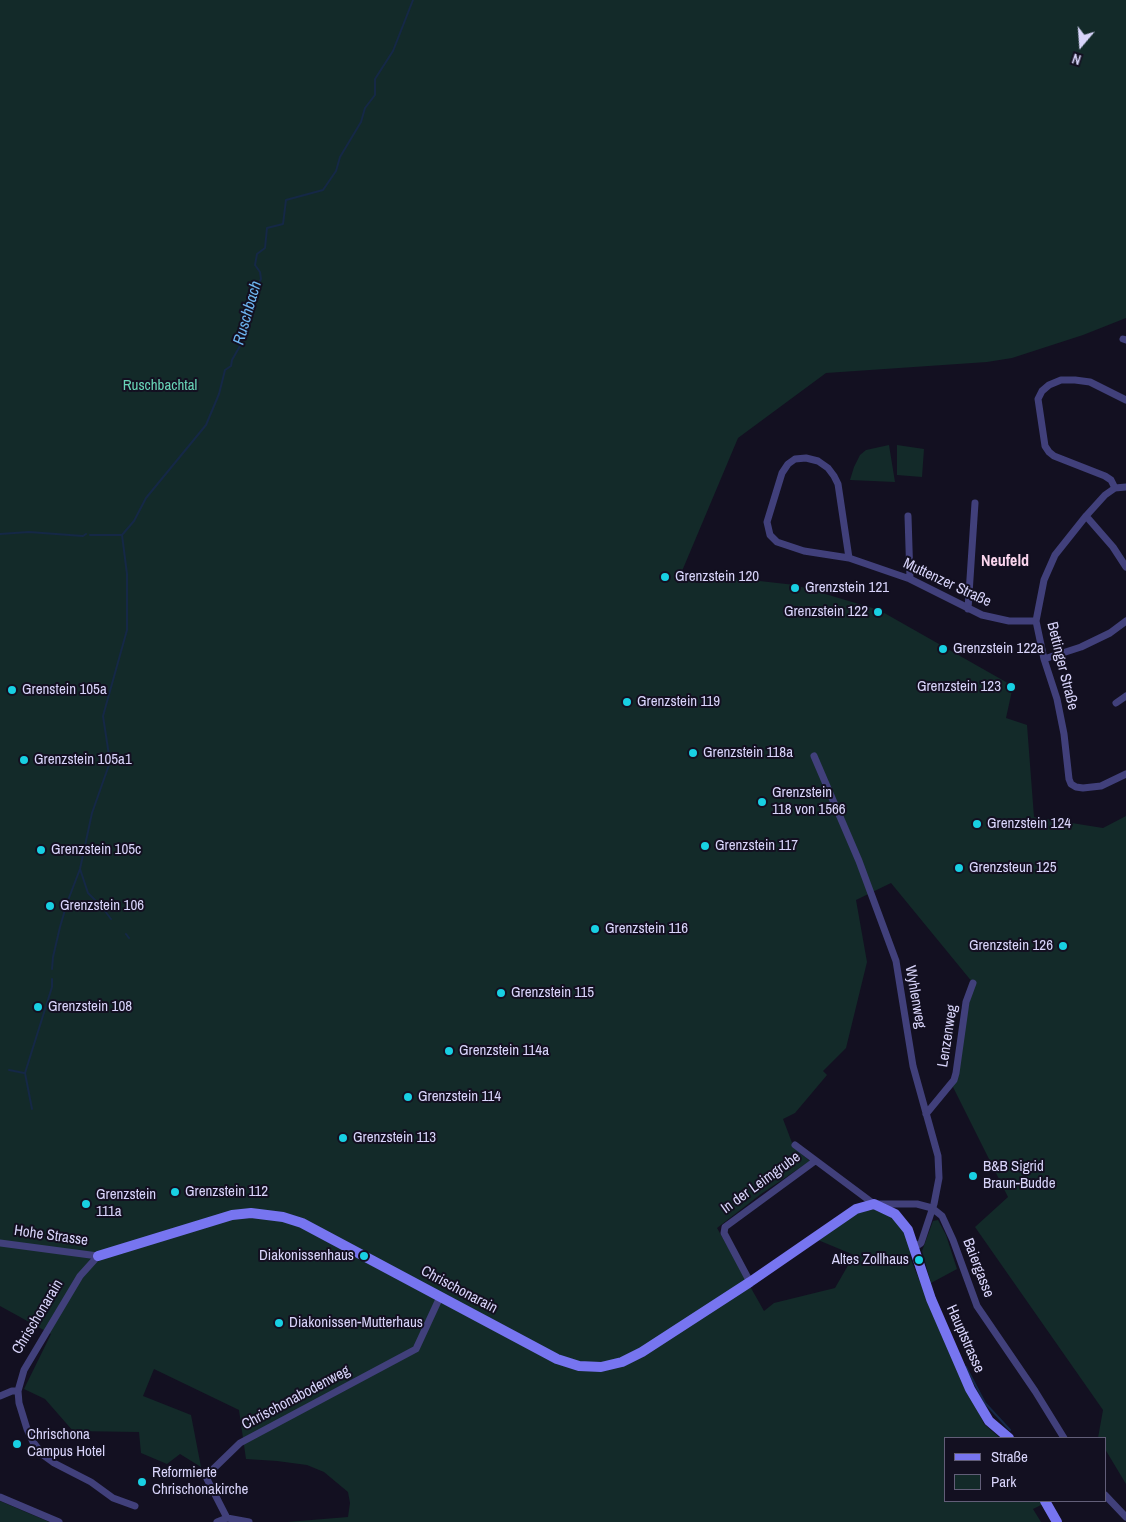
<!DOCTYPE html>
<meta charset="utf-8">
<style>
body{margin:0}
#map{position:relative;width:1126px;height:1522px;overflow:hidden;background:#131021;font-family:"Archivo Narrow",sans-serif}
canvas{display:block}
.legend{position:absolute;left:944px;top:1437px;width:162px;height:65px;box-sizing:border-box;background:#131021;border:1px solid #625e78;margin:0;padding:6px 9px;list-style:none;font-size:15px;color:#d8d4fa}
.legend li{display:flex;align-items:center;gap:10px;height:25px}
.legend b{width:25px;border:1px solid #625e78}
.north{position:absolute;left:1056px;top:20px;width:50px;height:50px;-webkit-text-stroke:4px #131021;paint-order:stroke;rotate:198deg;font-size:14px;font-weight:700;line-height:20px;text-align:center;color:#d8d4fa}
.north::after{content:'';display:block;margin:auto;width:18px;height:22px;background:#d8d4fa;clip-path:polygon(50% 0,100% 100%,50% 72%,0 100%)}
</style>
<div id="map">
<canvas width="1126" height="1522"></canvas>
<ul class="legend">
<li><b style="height:6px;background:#7775f0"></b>Straße</li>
<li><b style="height:14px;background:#132a29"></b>Park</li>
</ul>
<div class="north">N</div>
</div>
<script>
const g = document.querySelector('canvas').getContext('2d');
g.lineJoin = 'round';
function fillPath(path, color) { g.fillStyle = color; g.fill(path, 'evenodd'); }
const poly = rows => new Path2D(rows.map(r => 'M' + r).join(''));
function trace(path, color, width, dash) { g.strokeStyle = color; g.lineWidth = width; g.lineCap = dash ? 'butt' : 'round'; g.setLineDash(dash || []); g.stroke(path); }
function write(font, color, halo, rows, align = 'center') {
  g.font = font + ' "Archivo Narrow",sans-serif'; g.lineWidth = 4; g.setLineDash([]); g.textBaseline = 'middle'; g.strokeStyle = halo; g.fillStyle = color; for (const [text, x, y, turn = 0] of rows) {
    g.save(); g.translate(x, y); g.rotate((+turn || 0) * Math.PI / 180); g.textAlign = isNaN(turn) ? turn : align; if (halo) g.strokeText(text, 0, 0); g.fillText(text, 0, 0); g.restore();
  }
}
const green = poly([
 [0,0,1126,0,1126,318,1083,335,1012,358,987,362,826,373,738,438,677,583,715,576,795,585,879,610,1013,686,1006,718,1027,725,1034,817,1103,828,1126,816,1126,1484,1105,1449,1105,1438,1098,1438,1103,1410,975,1227,1008,1197,953,1087,973,983,891,883,856,900,867,962,846,1048,823,1071,827,1075,795,1113,783,1119,794,1148,810,1161,761,1194,717,1228,764,1311,774,1303,835,1288,854,1255,818,1240,859,1212,876,1209,893,1218,905,1232,913,1254,909,1255,935,1318,984,1424,1000,1438,945,1438,945,1501,1041,1501,1043,1504,1033,1509,1041,1522,287,1522,348,1517,350,1503,348,1492,324,1472,307,1465,277,1461,246,1459,239,1410,154,1369,143,1396,191,1415,201,1467,180,1454,167,1464,141,1453,139,1432,73,1431,45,1399,24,1389,51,1334,0,1306],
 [889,445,895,482,850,480,854,467,860,455,866,450],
 [897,445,924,449,922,477,897,475],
 [938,1220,946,1235,957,1269,931,1283,922,1251,933,1221],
 [0,1501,47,1521,49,1522,0,1522]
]);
const stream = poly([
 [0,534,29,532,83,536,86,534],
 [90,535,122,535,134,521,146,498,206,425,219,394,225,370,231,366,232,360,240,346,253,294,261,279,260,272,255,265,257,254,265,248,267,228,283,224,286,200,323,190,336,171,340,157,361,122,365,108,375,95,375,79,393,51,413,0],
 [80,869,88,893,102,907,111,919],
 [126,934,129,938],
 [52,969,53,957,60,927,67,903,80,869,92,813,110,762,103,716,127,630,127,574,122,535],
 [9,1070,24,1073],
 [32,1109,25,1073,52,987,52,979],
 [966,1367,985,1403,1010,1430]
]);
const street = poly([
 [1123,339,1126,340],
 [1126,487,1115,488,1105,495,1086,516,1055,555,1044,580,1036,621,1044,659,1057,699,1064,734,1069,779,1071,784,1076,787,1083,788,1101,786,1126,774],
 [1115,488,1111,480,1105,476,1054,456,1049,452,1045,446,1038,399,1042,391,1049,385,1061,380,1075,380,1090,382,1126,400],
 [908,516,910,579],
 [1086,516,1113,547,1126,567],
 [849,558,804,551,777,542,770,535,767,522,782,473,788,464,795,459,806,458,818,461,828,468,834,476,838,484,849,558,910,579,982,615,1009,621,1036,621],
 [968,609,975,503],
 [1044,659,1081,647,1110,633,1126,621],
 [1116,703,1126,696],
 [814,756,859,861,896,961,913,1066,938,1156,939,1178,934,1204,921,1243,915,1247],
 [926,1114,954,1080,956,1073,966,1002,973,983],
 [795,1145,874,1204,917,1204,932,1208,942,1216,953,1240,977,1306,1035,1391,1064,1438],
 [0,1243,98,1256],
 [98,1256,80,1276,24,1370,18,1391,19,1403,27,1429,33,1442,43,1455,54,1463,91,1482,113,1498,135,1506],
 [750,1282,724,1233,725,1227,815,1161],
 [0,1396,12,1391,18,1391],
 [1105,1495,1126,1517],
 [0,1497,59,1522],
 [227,1518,207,1479,207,1475,240,1443,416,1349,440,1297],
 [227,1518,249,1522],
 [217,1522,227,1518]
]);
const secondary = poly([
 [98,1256,232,1215,251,1213,283,1217,302,1223,557,1359,579,1366,601,1367,622,1362,642,1352,750,1282,856,1209,874,1204,895,1214,908,1230,931,1299,970,1389,989,1421,1009,1438],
 [1045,1501,1057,1522]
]);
const markers = [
 [665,577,5,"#18d0e3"],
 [795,588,5,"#18d0e3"],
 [878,612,5,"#18d0e3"],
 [943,649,5,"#18d0e3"],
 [1011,687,5,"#18d0e3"],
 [12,690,5,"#18d0e3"],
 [627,702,5,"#18d0e3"],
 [693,753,5,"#18d0e3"],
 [24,760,5,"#18d0e3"],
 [762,802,5,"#18d0e3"],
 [977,824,5,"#18d0e3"],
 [705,846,5,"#18d0e3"],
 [41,850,5,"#18d0e3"],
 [959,868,5,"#18d0e3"],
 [50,906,5,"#18d0e3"],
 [595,929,5,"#18d0e3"],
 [1063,946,5,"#18d0e3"],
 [501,993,5,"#18d0e3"],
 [38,1007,5,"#18d0e3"],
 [449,1051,5,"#18d0e3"],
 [408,1097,5,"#18d0e3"],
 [343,1138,5,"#18d0e3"],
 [973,1176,5,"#18d0e3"],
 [175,1192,5,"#18d0e3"],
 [86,1204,5,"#18d0e3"],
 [364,1256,5,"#18d0e3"],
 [919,1260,5,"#18d0e3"],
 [279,1323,5,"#18d0e3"],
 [17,1444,5,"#18d0e3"],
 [142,1482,5,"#18d0e3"]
];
const parkNames = [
 ["Ruschbachtal",160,386]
];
const poiNames = [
 ["Grenzstein 120",675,577],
 ["Grenzstein 121",805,588],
 ["Grenzstein 122",868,612,"right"],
 ["Grenzstein 122a",953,649],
 ["Grenzstein 123",1001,687,"right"],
 ["Grenstein 105a",22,690],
 ["Grenzstein 119",637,702],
 ["Grenzstein 118a",703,753],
 ["Grenzstein 105a1",34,760],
 ["Grenzstein",772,793],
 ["118 von 1566",772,810],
 ["Grenzstein 124",987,824],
 ["Grenzstein 117",715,846],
 ["Grenzstein 105c",51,850],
 ["Grenzsteun 125",969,868],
 ["Grenzstein 106",60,906],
 ["Grenzstein 116",605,929],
 ["Grenzstein 126",1053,946,"right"],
 ["Grenzstein 115",511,993],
 ["Grenzstein 108",48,1007],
 ["Grenzstein 114a",459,1051],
 ["Grenzstein 114",418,1097],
 ["Grenzstein 113",353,1138],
 ["B&B Sigrid",983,1167],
 ["Braun-Budde",983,1184],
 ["Grenzstein 112",185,1192],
 ["Grenzstein",96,1195],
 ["111a",96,1212],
 ["Diakonissenhaus",354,1256,"right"],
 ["Altes Zollhaus",909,1260,"right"],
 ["Diakonissen-Mutterhaus",289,1323],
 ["Chrischona",27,1435],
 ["Campus Hotel",27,1452],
 ["Reformierte",152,1473],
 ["Chrischonakirche",152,1490]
];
const streetNames = [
 ["Muttenzer Straße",947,583,25],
 ["Bettinger Straße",1062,666,76],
 ["Wyhlenweg",915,997,80],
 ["Lenzenweg",948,1036,-81],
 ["In der Leimgrube",761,1183,-36],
 ["Hohe Strasse",51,1236,8],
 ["Baiergasse",978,1268,69],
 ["Chrischonarain",459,1290,28],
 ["Chrischonarain",38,1317,-59],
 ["Hauptstrasse",965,1339,66],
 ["Chrischonabodenweg",296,1398,-28]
];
const waterNames = [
 ["Ruschbach",248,313,-74]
];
const neighbourhoodNames = [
 ["Neufeld",1005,562]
];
fillPath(green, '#132a29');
trace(stream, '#152846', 2);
trace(street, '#41407b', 7);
trace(secondary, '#7775f0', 10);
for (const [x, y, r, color] of markers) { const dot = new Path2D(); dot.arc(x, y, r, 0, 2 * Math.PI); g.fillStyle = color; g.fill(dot); trace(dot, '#131021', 2); }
write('15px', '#68d3b7', '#131021', parkNames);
write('15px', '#d8d4fa', '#131021', poiNames, 'left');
write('15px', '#d8d4fa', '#131021', streetNames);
write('italic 16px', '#6db4f0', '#131021', waterNames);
write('bold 16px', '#fbd6ee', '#131021', neighbourhoodNames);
</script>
